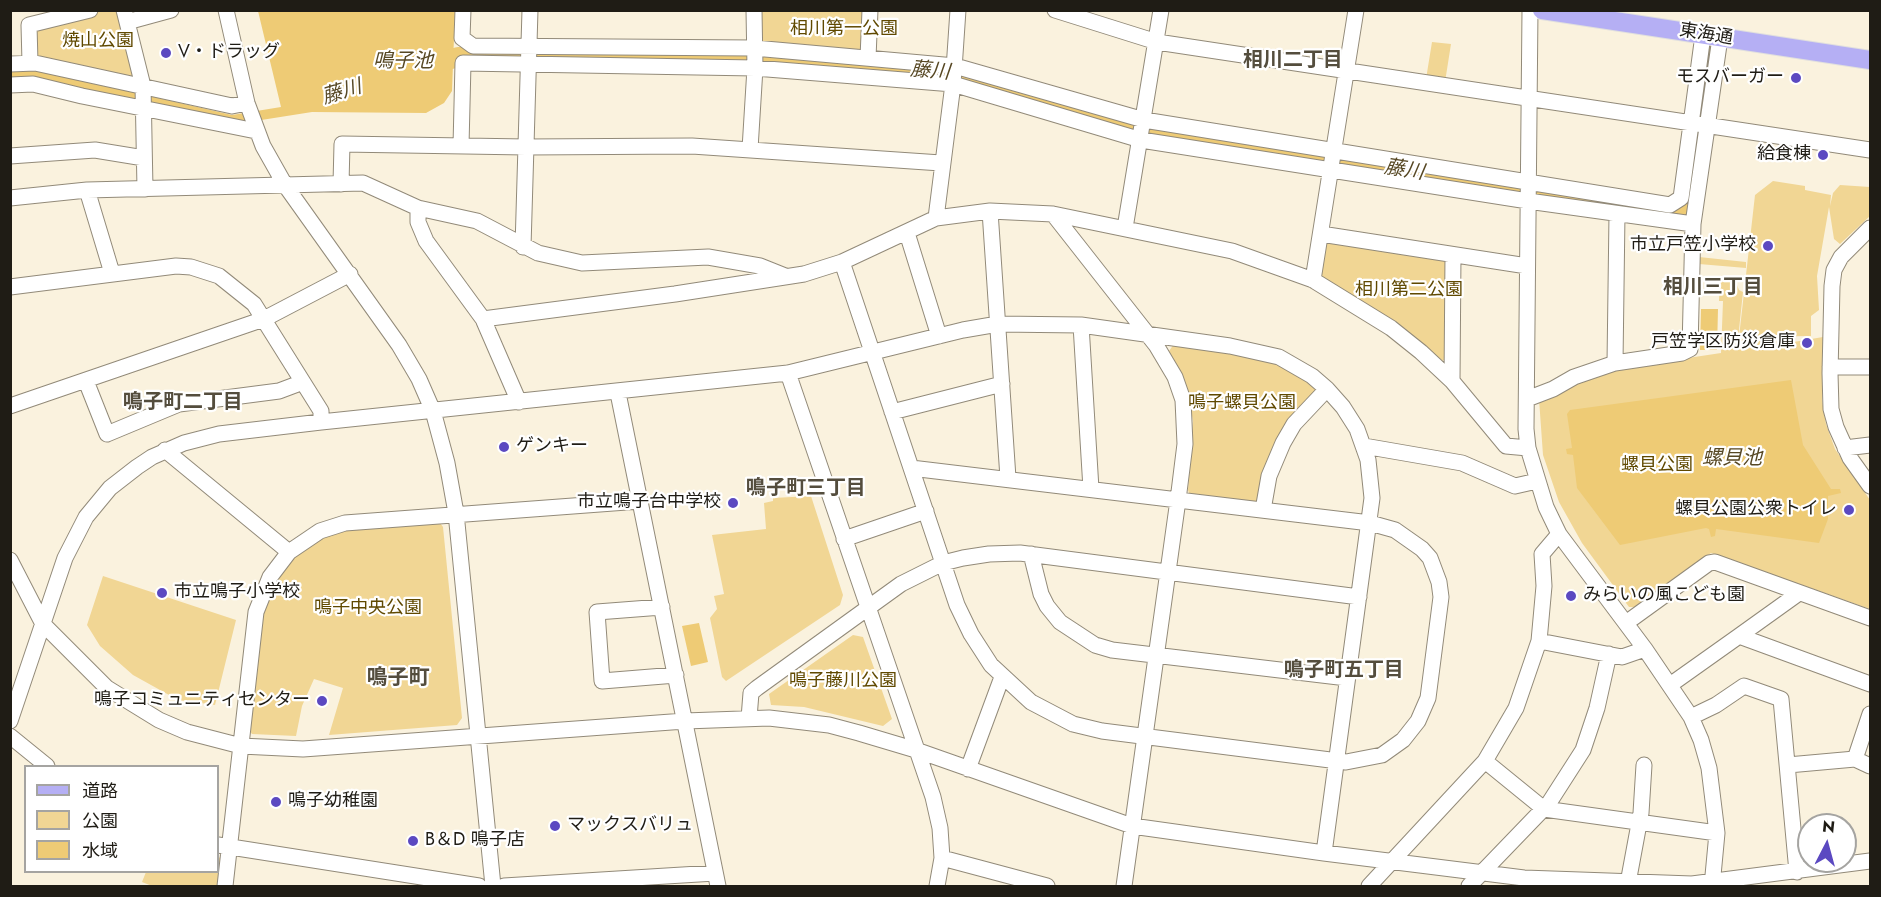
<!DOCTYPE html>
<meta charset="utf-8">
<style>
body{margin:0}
#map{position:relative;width:1881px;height:897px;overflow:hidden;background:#faf2de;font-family:Jost,"Noto Sans JP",sans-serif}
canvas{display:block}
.frame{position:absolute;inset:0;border:12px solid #1f1c15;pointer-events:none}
.legend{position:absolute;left:24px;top:765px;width:195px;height:108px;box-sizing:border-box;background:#fff;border:2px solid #a5a4a1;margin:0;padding:8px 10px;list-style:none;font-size:18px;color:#1f1c15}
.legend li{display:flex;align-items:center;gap:12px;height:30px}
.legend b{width:30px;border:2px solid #a5a4a1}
.north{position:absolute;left:1797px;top:813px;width:60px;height:60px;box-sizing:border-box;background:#fff;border:2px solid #a5a4a1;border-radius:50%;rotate:6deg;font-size:16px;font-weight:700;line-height:24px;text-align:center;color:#1f1c15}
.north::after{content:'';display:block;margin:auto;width:21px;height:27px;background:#5b49c1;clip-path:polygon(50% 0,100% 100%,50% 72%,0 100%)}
</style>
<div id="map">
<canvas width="1881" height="897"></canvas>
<div class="frame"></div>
<ul class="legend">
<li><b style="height:8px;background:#b5aff4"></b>道路</li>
<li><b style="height:16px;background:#f1d694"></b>公園</li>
<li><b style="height:16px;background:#eecb75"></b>水域</li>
</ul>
<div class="north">N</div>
</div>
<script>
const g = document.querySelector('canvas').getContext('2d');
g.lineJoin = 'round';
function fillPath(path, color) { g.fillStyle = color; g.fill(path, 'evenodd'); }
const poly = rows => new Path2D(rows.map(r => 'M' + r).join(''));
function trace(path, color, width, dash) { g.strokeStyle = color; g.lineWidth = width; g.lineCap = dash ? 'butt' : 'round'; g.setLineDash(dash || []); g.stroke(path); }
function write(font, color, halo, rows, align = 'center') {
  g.font = font + ' Jost,"Noto Sans JP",sans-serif'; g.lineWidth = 4.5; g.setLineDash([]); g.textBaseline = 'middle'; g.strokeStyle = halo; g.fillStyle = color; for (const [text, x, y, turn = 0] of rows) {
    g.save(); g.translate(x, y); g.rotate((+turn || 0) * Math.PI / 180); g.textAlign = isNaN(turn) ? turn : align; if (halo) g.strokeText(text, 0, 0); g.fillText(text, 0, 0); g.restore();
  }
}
const green = poly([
 [103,11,120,11,136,75,131,79,35,58,36,26],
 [759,11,867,11,865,47,860,52,761,44],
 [1432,42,1451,44,1445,82,1426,79],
 [1773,181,1805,186,1805,190,1831,195,1830,206,1833,193,1840,185,1870,187,1870,216,1840,244,1834,239,1829,207,1817,276,1819,310,1811,316,1811,336,1739,337,1755,195],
 [1330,241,1445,259,1448,263,1447,359,1439,362,1323,280,1321,276,1326,243],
 [1699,257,1746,262,1746,268,1699,264],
 [1720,278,1735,280,1739,290,1743,292,1738,339,1768,341,1770,346,1823,337,1822,400,1826,424,1835,449,1870,500,1870,609,1711,553,1637,607,1629,607,1582,543,1559,502,1543,455,1539,399,1573,383,1615,369,1721,353,1723,301,1719,301],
 [1174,344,1265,357,1317,386,1318,392,1260,500,1255,504,1190,496,1188,490,1193,421,1188,395,1169,351],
 [811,496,843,595,840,605,726,681,722,677,710,618,717,609,714,596,724,594,712,535,766,529,764,503,773,501,773,498],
 [438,520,443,527,462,718,457,725,329,735,343,688,314,679,302,706,296,736,252,734,248,729,266,596,288,560,332,530],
 [103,576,236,620,215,705,178,700,133,675,100,646,87,625],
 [853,635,863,637,892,719,883,726,804,707,771,705,769,694],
 [218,856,223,861,220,886,152,886,142,882,146,872,218,872]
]);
const water = poly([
 [258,11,455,11,452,91,444,103,426,113,312,112,236,124,11,80,10,70,33,69,232,115,281,107],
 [1701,309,1718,309,1717,350,1700,350],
 [1791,380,1803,445,1831,489,1840,489,1841,493,1828,496,1828,519,1819,543,1716,529,1715,536,1711,537,1709,529,1706,528,1620,545,1577,488,1573,455,1567,454,1566,449,1572,448,1567,414,1570,410],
 [699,623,708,662,691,666,682,626]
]);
const river = poly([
 [428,66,458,57,721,58,942,72,964,75,1134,128,1673,214,1688,203,1710,48]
]);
const minor = poly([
 [124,10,143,86,145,189],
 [226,10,247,103,263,146,285,185,399,345,419,379,433,411,447,463,456,513,493,886],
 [463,10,462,38,473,46,754,48,955,66,1144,120,1670,205,1681,198,1703,35],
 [1055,10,1157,42,1870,150],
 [1530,10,1526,429,1528,448,1546,507,1559,534,1645,649,1691,717,1701,740,1709,768,1717,833,1712,886],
 [127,22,171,10],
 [868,58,870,10],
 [30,63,29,25,90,10],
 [10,64,35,63,232,106,247,103],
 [10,85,33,84,82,96,256,131],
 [461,146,463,63,755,68,953,84,1141,140,1528,201,1693,224,1690,349,1682,353,1615,363,1574,377,1553,389,1527,399],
 [750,149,755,68,754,10],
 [10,156,95,150,144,158],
 [341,184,342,144,526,147,692,146,941,163],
 [87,190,112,273],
 [10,198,87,190,363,183,418,208,477,221,538,253,582,263,708,257,760,266,785,276],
 [418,208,418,222,426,241,483,319,519,402],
 [990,211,1008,478],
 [1053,214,1156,345,1175,377,1183,400,1185,444,1178,500,1124,886],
 [936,218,953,84,958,10],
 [1693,224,1720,38],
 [1125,228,1161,10],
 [1870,228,1841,257,1834,270,1832,286,1830,373,1831,409,1836,427,1850,458,1870,486],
 [907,233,939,336],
 [1321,234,1527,266],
 [523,247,530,10],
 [842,262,957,605,971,634,991,665,1031,702,1073,724,1102,731,1346,762,1382,755,1403,740,1418,721,1428,698,1441,597,1439,582,1430,558,1422,549,1395,530,1370,523,911,468],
 [1313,280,1356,10],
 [10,287,176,266,191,267,219,276,254,304,321,411,321,422],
 [483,319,675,294,804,274,842,262,936,218,990,211,1053,214,1232,251,1313,280,1391,328,1421,352,1452,381,1506,446,1528,448],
 [1081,325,1091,489],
 [1615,363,1617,214],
 [1830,367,1870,367],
 [788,373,933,797,940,828,942,858,937,886],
 [86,381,107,434,179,404,279,391,303,382],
 [1452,381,1453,255],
 [618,393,718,886],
 [10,406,264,319,350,274],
 [892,412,1002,384],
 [1364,446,1462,463,1515,486,1537,481],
 [1845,448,1870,445],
 [165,450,289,552],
 [1263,510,1269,476,1283,443,1294,424,1327,389],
 [844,539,926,511],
 [1031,554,1041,594,1047,606,1060,622,1095,645,1112,650,1347,678],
 [10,560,43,624,107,688,159,720,187,732,241,746,303,749,685,721,769,718,829,725,859,733,916,750,1132,826,1324,853,1524,878,1692,884,1870,861],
 [662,607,597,612,602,681,676,675],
 [1626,623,1709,563,1715,562,1870,618],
 [1739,636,1799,593],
 [1539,641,1622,657,1645,649],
 [1670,685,1739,636,1870,684],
 [1691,717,1716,705,1744,686,1781,699,1797,872],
 [749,718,751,693,757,688,901,584,943,563,963,558,989,554,1020,553,1359,597],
 [10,721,65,558,86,517,110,488,137,467,152,457,184,443,219,434,321,422,788,373,963,330,998,324,1081,325,1230,346,1279,357,1312,376,1327,389,1343,407,1357,429,1368,460,1372,498,1324,853],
 [10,736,47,766],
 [1855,759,1870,714],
 [1485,761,1544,809,1717,833],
 [1788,765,1855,759,1870,766],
 [968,769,1002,677],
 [218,845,479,886],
 [942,858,1047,886],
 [1628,883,1641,813,1644,765],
 [225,886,256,612,270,577,289,552,320,531,345,523,640,501],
 [504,886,715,873],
 [1369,886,1485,761,1516,708,1539,641,1544,586,1542,554,1559,534],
 [1469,886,1549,803,1583,750,1597,708,1609,654]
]);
const major = poly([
 [1542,10,1870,60]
]);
const markers = [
 [166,53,6,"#5b49c1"],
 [1796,78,6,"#5b49c1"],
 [1823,155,6,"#5b49c1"],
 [1768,246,6,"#5b49c1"],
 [1807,343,6,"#5b49c1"],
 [504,447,6,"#5b49c1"],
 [733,503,6,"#5b49c1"],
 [1849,510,6,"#5b49c1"],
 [162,593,6,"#5b49c1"],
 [1571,596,6,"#5b49c1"],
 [322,701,6,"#5b49c1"],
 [276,802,6,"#5b49c1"],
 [555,826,6,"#5b49c1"],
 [413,841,6,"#5b49c1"]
];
const parkNames = [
 ["相川第一公園",844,30],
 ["焼山公園",98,42],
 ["相川第二公園",1409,291],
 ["鳴子螺貝公園",1242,404],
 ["螺貝公園",1657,466],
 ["鳴子中央公園",368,609],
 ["鳴子藤川公園",843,682]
];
const streetNames = [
 ["東海通",1706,35,9]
];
const poiNames = [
 ["V・ドラッグ",178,53],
 ["モスバーガー",1784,78,"right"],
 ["給食棟",1811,155,"right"],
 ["市立戸笠小学校",1756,246,"right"],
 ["戸笠学区防災倉庫",1795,343,"right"],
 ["ゲンキー",516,447],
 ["市立鳴子台中学校",721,503,"right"],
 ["螺貝公園公衆トイレ",1837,510,"right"],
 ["市立鳴子小学校",174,593],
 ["みらいの風こども園",1583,596],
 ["鳴子コミュニティセンター",310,701,"right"],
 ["鳴子幼稚園",288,802],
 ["マックスバリュ",567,826],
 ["B＆D 鳴子店",425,841]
];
const neighbourhoodNames = [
 ["相川二丁目",1293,61],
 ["相川三丁目",1713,288],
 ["鳴子町二丁目",183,403],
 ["鳴子町三丁目",806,489],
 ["鳴子町五丁目",1344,671]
];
const waterNames = [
 ["鳴子池",403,62],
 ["藤川",930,72,5],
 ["藤川",342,93,-17],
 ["藤川",1404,171,9],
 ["螺貝池",1732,459]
];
const quarterNames = [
 ["鳴子町",398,679]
];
fillPath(green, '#f1d694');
fillPath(water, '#eecb75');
trace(river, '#eecb75', 20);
trace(minor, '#928a79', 17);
trace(major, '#e0dfde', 20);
trace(minor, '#fff', 15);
trace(major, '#b5aff4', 18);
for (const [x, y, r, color] of markers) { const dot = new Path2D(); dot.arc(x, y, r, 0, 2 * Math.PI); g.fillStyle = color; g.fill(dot); trace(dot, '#fff', 2); }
write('18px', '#604900', '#fff', parkNames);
write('18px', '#1f1c15', '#fff', streetNames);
write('18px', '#1f1c15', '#fff', poiNames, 'left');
write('bold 20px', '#544d3d', '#fff', neighbourhoodNames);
write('italic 20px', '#574824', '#fff', waterNames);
write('bold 21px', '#544d3d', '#fff', quarterNames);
</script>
